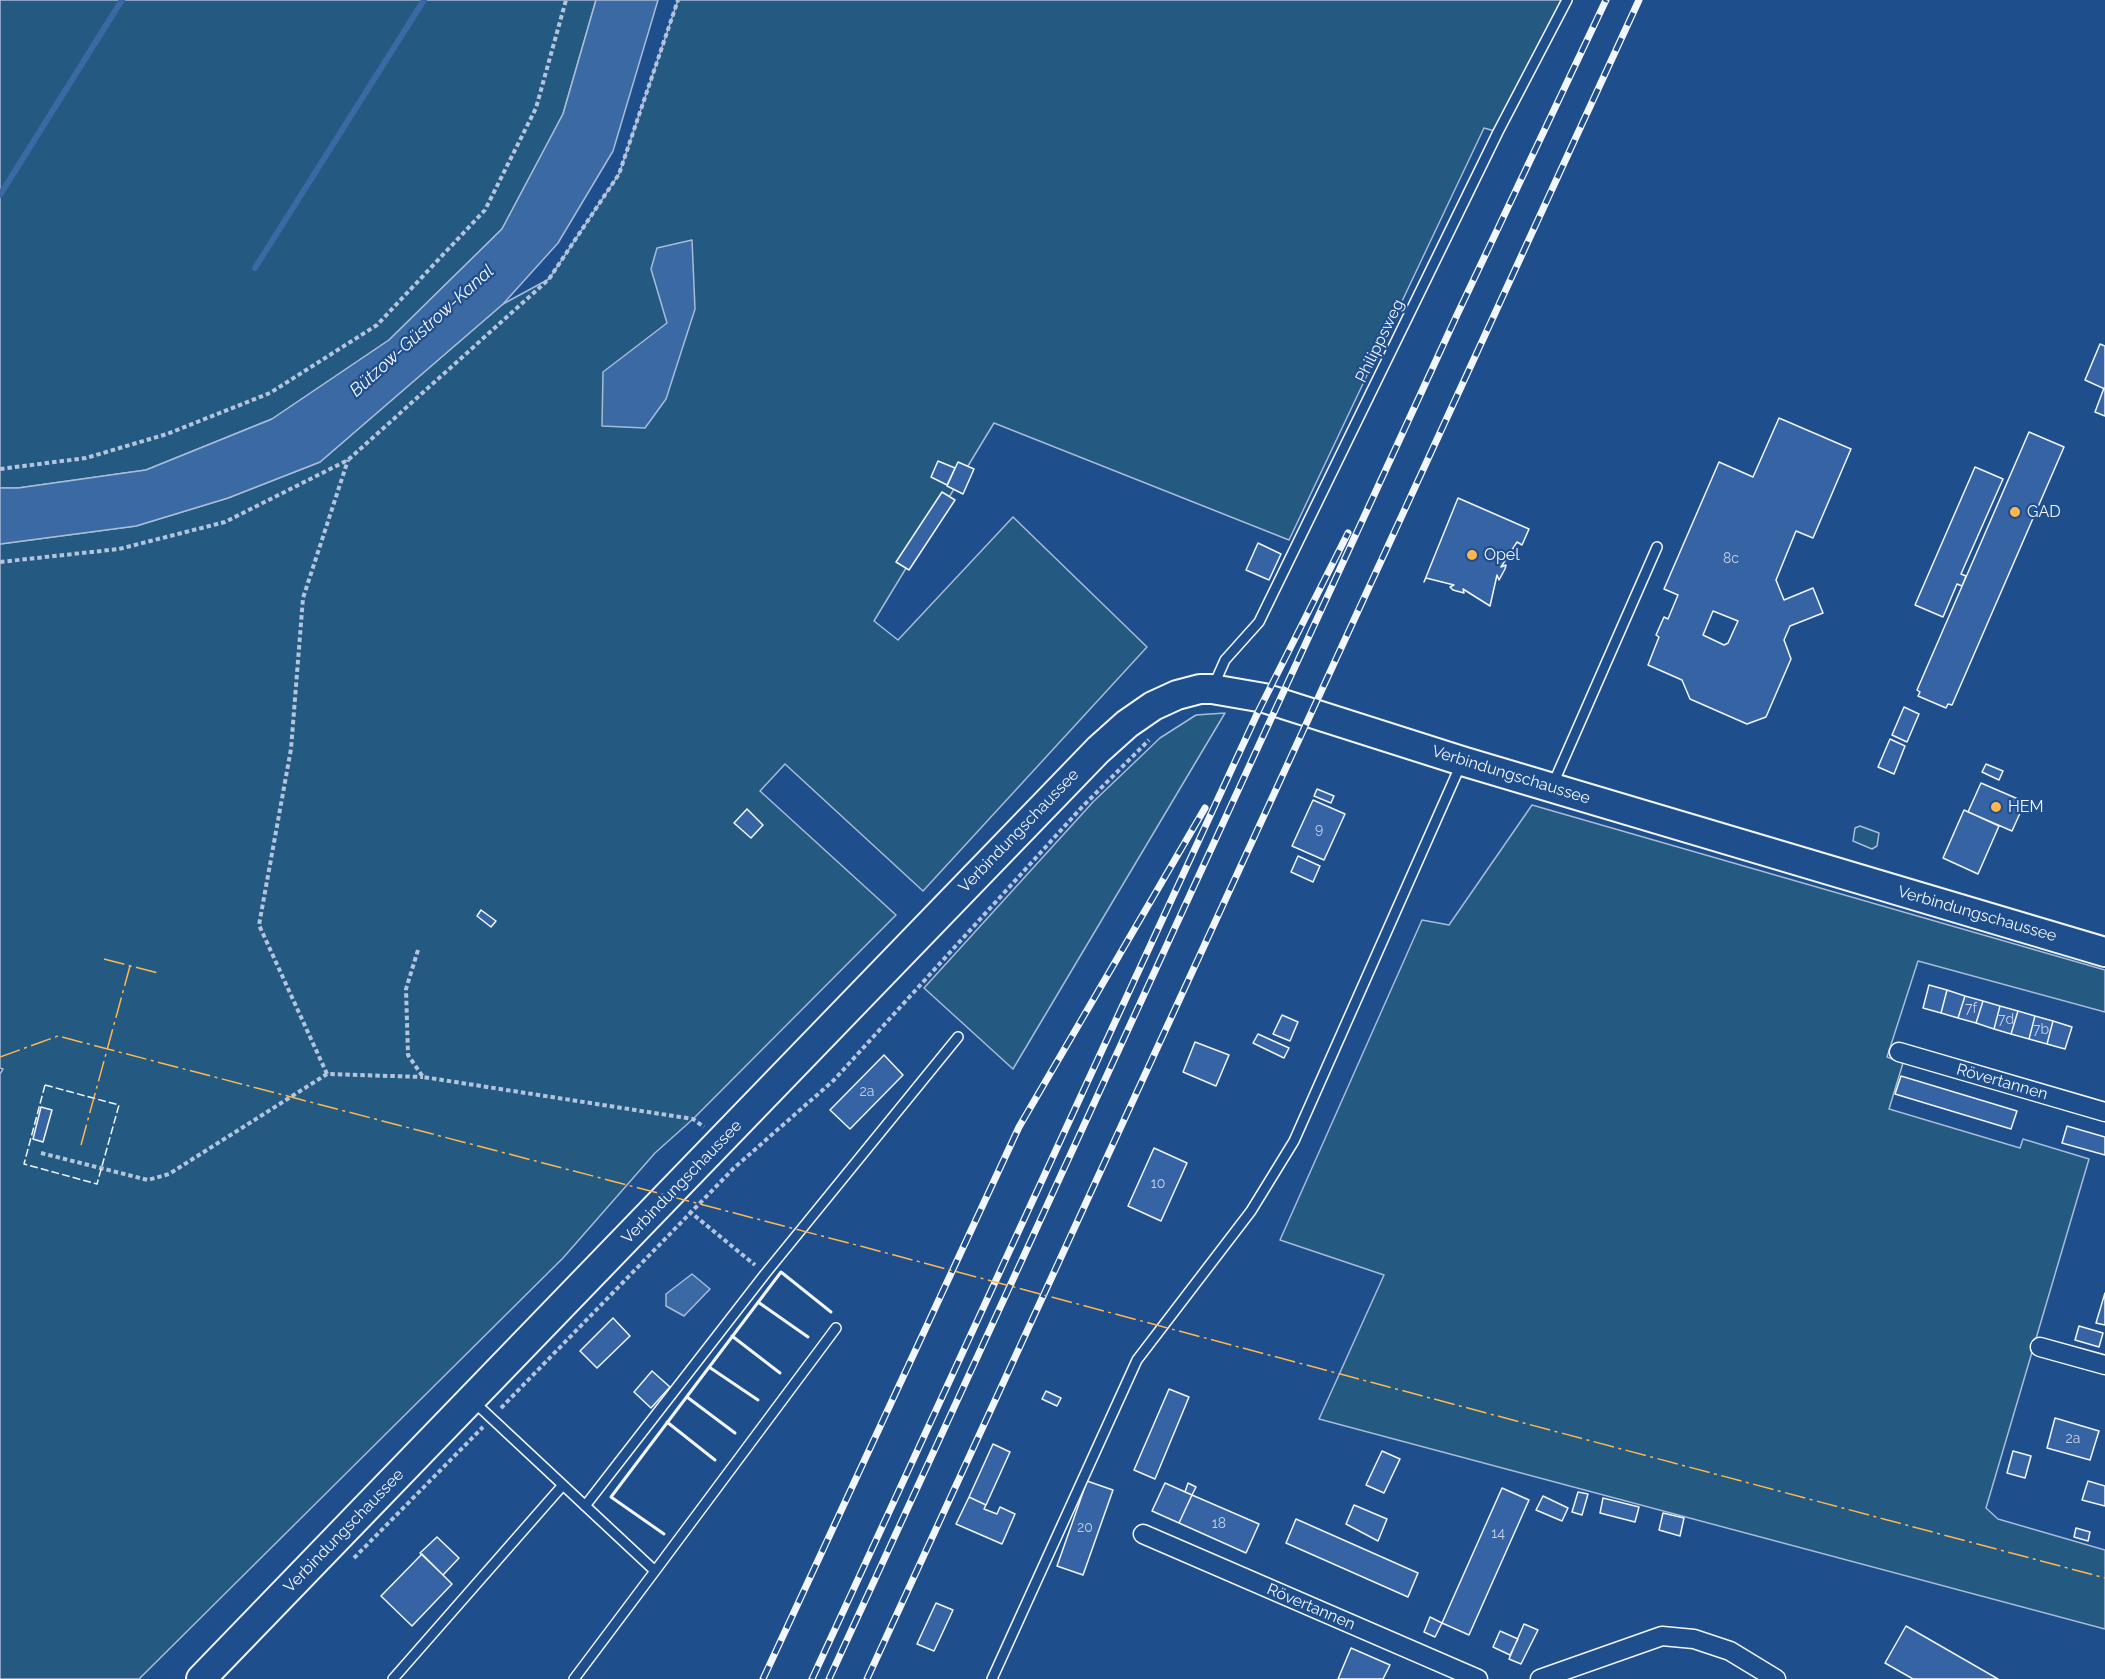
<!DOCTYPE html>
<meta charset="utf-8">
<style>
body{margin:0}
canvas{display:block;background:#1f4e8c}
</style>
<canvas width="2105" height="1679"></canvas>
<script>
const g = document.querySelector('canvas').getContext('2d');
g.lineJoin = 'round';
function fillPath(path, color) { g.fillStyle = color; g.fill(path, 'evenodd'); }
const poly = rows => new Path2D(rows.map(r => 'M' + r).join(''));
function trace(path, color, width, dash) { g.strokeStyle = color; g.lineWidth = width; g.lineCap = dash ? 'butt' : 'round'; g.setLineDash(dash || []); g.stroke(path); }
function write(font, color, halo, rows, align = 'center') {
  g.font = font + ' Raleway,sans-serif'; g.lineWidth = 4.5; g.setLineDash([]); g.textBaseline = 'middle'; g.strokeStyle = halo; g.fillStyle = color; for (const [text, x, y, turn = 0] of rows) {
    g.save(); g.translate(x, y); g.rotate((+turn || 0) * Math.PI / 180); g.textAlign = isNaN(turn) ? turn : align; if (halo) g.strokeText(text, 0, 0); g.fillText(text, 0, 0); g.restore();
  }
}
const green = poly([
 [0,0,596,0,563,114,502,229,389,340,272,419,146,470,18,488,0,488,0,0],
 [678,0,1567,0,1498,132,1484,128,1289,540,994,423,874,621,898,640,1013,517,1147,647,923,891,785,764,760,791,896,915,693,1119,655,1153,563,1258,139,1679,0,1679,0,1074,3,1069,0,1068,0,544,136,526,228,498,320,462,503,304,549,279,619,174,678,0],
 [1225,713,1013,1069,924,988,1093,802,1160,738,1196,715,1225,713],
 [1532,805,2105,970,2105,1012,1918,961,1887,1057,1903,1063,1889,1109,2020,1148,2023,1139,2089,1159,1986,1508,1998,1519,2105,1550,2105,1629,1319,1419,1384,1275,1280,1240,1422,920,1449,925,1532,805],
 [1860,826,1879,833,1877,846,1872,849,1853,841,1855,828,1860,826]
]);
const water = poly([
 [596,0,658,0,613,151,558,243,503,304,320,462,228,498,136,526,0,544,0,488,18,488,146,470,272,419,389,340,502,229,563,114,596,0],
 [692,240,695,309,666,399,645,428,602,426,603,372,667,323,651,269,657,248,692,240],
 [692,1274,710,1289,684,1316,666,1306,666,1294,692,1274]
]);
const stream = poly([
 [0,195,122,0],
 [255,268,424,0]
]);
const building = poly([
 [2100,344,2105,346,2105,389,2085,380,2100,344],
 [2104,388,2105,389,2105,416,2095,412,2104,388],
 [1779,418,1851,449,1813,538,1796,531,1776,580,1784,600,1813,588,1823,613,1790,626,1784,640,1791,659,1766,717,1747,724,1690,699,1682,680,1648,665,1659,637,1656,635,1664,617,1668,619,1678,595,1664,589,1719,462,1753,477,1779,418],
 [1713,611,1738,621,1728,643,1724,645,1703,635,1713,611],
 [2029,432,2064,447,1952,705,1948,704,1946,708,1918,696,1920,692,1917,690,2029,432],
 [938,461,955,468,947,485,931,477,938,461],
 [958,462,974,469,963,494,947,486,958,462],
 [1975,467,2003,479,1961,574,1966,576,1962,586,1957,584,1943,617,1915,605,1975,467],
 [942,492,955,500,909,570,896,562,942,492],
 [1458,498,1529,529,1522,545,1517,542,1501,567,1506,565,1505,569,1499,580,1497,575,1490,606,1463,589,1464,593,1453,590,1450,587,1454,585,1426,578,1424,582,1458,498],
 [1258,543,1281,554,1269,580,1246,570,1258,543],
 [1904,707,1919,714,1907,742,1892,735,1904,707],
 [1890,739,1905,746,1894,774,1878,767,1890,739],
 [1986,764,2003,771,1999,780,1982,772,1986,764],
 [1981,783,2025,802,2012,831,1968,812,1981,783],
 [1317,789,1334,796,1331,803,1314,796,1317,789],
 [1313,800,1345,814,1324,860,1292,846,1313,800],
 [747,809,763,825,751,838,734,823,747,809],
 [1964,810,1999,826,1978,874,1943,858,1964,810],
 [1298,856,1320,866,1313,882,1291,872,1298,856],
 [481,910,496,921,491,927,477,916,481,910],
 [1929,985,1947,990,1941,1013,1923,1008,1929,985],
 [1947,990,1965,996,1958,1018,1941,1013,1947,990],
 [1965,996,1983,1001,1976,1023,1958,1018,1965,996],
 [1983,1001,2000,1006,1994,1029,1976,1023,1983,1001],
 [2000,1006,2018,1011,2011,1034,1994,1029,2000,1006],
 [2018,1011,2035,1016,2029,1039,2011,1034,2018,1011],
 [1282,1015,1298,1022,1290,1041,1273,1034,1282,1015],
 [2035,1016,2053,1021,2047,1044,2029,1039,2035,1016],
 [2053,1021,2072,1027,2065,1049,2047,1044,2053,1021],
 [1258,1034,1289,1048,1284,1058,1253,1043,1258,1034],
 [1195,1042,1229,1055,1216,1086,1183,1072,1195,1042],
 [884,1055,903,1075,850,1129,830,1110,884,1055],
 [1901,1076,2017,1111,2011,1129,1895,1094,1901,1076],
 [41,1107,52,1110,43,1142,33,1139,41,1107],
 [2067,1126,2105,1137,2105,1155,2062,1143,2067,1126],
 [1154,1148,1187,1163,1161,1221,1128,1206,1154,1148],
 [2105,1293,2105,1325,2096,1323,2105,1293],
 [613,1318,630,1336,597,1368,580,1351,613,1318],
 [2079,1326,2103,1333,2099,1347,2075,1340,2079,1326],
 [652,1371,670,1387,651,1408,634,1392,652,1371],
 [1169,1389,1189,1397,1155,1479,1134,1470,1169,1389],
 [1046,1391,1061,1398,1057,1406,1042,1399,1046,1391],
 [2055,1418,2099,1431,2090,1460,2047,1448,2055,1418],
 [993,1444,1010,1452,986,1505,969,1497,993,1444],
 [1382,1451,1400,1459,1384,1493,1366,1485,1382,1451],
 [2013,1451,2031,1456,2025,1478,2007,1473,2013,1451],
 [1087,1481,1113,1490,1083,1575,1057,1566,1087,1481],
 [2088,1481,2105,1486,2105,1506,2082,1500,2088,1481],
 [1165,1483,1192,1495,1179,1523,1152,1511,1165,1483],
 [1188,1483,1196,1487,1192,1495,1185,1492,1188,1483],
 [1502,1488,1529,1500,1469,1635,1442,1623,1502,1488],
 [1578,1492,1588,1494,1582,1515,1572,1512,1578,1492],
 [1192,1495,1259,1524,1246,1553,1179,1523,1192,1495],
 [1543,1496,1568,1508,1562,1521,1536,1510,1543,1496],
 [969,1497,986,1505,984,1509,997,1514,1000,1507,1015,1514,1002,1544,956,1524,969,1497],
 [1603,1498,1639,1507,1635,1522,1600,1513,1603,1498],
 [1354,1505,1387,1519,1378,1541,1346,1524,1354,1505],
 [1663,1513,1684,1518,1680,1536,1659,1530,1663,1513],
 [1296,1519,1418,1573,1408,1597,1286,1543,1296,1519],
 [2076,1528,2090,1532,2088,1541,2074,1537,2076,1528],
 [437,1537,459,1558,443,1575,420,1553,437,1537],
 [422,1554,452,1584,412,1626,381,1596,422,1554],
 [936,1603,953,1610,934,1651,917,1644,936,1603],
 [1430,1617,1442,1623,1435,1637,1424,1632,1430,1617],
 [1524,1624,1538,1630,1521,1664,1509,1659,1524,1624],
 [1906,1626,1998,1679,1913,1679,1885,1663,1906,1626],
 [1500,1631,1518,1639,1510,1655,1493,1647,1500,1631],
 [1351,1648,1390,1665,1383,1679,1338,1679,1351,1648]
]);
const path = poly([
 [0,469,86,458,167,434,270,393,377,325,485,210,536,108,566,0],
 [0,562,119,549,225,522,348,460,549,279,619,174,678,0],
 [418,950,406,989,408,1055,423,1077,693,1119,704,1127],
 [327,1074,259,925,291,749,303,598,348,460],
 [41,1153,148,1180,169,1174,327,1074,423,1077],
 [689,1211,755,1265],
 [501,1408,734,1168,834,1080,1082,807,1149,740],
 [354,1558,483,1427]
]);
const service = poly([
 [1213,687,1225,660,1259,622,1498,132,1567,0],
 [1553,784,1657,547],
 [473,1401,655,1571,574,1679],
 [585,1506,765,1274,958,1037],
 [655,1571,836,1328],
 [393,1679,563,1485],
 [992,1679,1137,1360,1251,1211,1294,1141,1461,764]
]);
const minor = poly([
 [1899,1052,2105,1112],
 [2040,1347,2105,1365],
 [1143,1534,1478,1679],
 [1540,1679,1662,1636,1694,1639,1730,1651,1776,1679]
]);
const primary = poly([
 [201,1679,1098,750,1127,724,1153,706,1177,695,1200,689,1212,689,1264,698,1462,761,2105,952]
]);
const rail = poly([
 [763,1679,1019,1127,1205,808],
 [812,1679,1258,712,1348,533],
 [829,1679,1456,317,1606,0],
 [867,1679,1639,0]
]);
const fence = poly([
 [45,1085,119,1105,97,1184,24,1164,45,1085]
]);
const wall = poly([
 [758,1302,808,1337],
 [732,1336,780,1373],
 [709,1367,758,1400],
 [687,1397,735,1433],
 [667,1422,715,1460],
 [664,1534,611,1497,781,1272,831,1312]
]);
const power = poly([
 [104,959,158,973],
 [0,1057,58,1036,864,1247,2105,1578],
 [81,1145,130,966]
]);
const markers = [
 [2015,512,6,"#ffb74d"],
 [1472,555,6,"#ffb74d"],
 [1996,807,6,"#ffb74d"]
];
const numberNames = [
 ["8c",1731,559],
 ["9",1319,830],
 ["7f",1971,1009],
 ["7d",2006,1020],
 ["7b",2041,1030],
 ["2a",867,1092],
 ["10",1158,1184],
 ["2a",2073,1439],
 ["18",1219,1524],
 ["20",1085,1528],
 ["14",1498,1534]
];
const streetNames = [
 ["Philippsweg",1380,341,-64],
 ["Verbindungschaussee",1511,775,17],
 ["Verbindungschaussee",1019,831,-46],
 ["Verbindungschaussee",1977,914,16],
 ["Rövertannen",2002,1082,16],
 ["Verbindungschaussee",682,1182,-46],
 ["Verbindungschaussee",344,1531,-46],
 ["Rövertannen",1311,1607,23]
];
const poiNames = [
 ["GAD",2027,512],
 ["Opel",1484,555],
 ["HEM",2008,807]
];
const waterNames = [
 ["Bützow-Güstrow-Kanal",422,331,-42]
];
fillPath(green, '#245a82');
trace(green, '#a8bbd7', 1.5);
fillPath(water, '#3b69a3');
trace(water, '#a8bbd7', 1.5);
trace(stream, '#3b69a3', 6);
fillPath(building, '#3563a3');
trace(building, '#f2f6ff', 1.5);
trace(service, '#f2f6ff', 12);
trace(minor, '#f2f6ff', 21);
trace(primary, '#f2f6ff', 32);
trace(path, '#b3c4dc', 4, [4.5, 3]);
trace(service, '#1f4e8c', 9);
trace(minor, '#1f4e8c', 18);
trace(primary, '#1f4e8c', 28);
trace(rail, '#f2f6ff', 7);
trace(rail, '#1f4e8c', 4.5, [14]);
trace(fence, '#f2f6ff', 1.5, [8, 3]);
trace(wall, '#f2f6ff', 3);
trace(power, '#ffb74d', 1.5, [21, 4.5, 3, 4.5]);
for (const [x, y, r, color] of markers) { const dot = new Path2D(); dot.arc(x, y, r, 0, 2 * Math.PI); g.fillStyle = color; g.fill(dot); trace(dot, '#1f4e8c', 2); }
write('14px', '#c3d1e8', null, numberNames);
write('16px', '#f2f6ff', '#1f4e8c', streetNames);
write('16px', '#f2f6ff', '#1f4e8c', poiNames, 'left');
write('italic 18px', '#f2f6ff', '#1f4e8c', waterNames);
</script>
